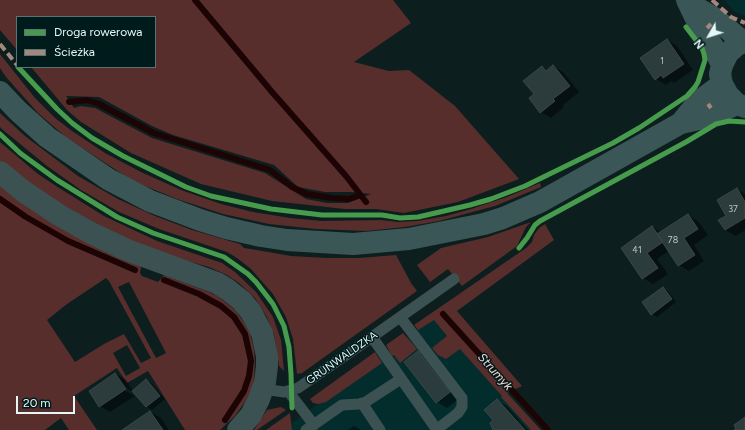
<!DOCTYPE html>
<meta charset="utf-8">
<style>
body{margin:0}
#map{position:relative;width:745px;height:430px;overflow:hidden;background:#0d1e1e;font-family:Figtree,sans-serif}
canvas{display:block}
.legend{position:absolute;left:16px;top:16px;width:140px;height:52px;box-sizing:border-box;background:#001b1c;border:1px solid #5c7374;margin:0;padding:5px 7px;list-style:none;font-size:12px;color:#e6f7f7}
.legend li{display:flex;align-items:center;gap:8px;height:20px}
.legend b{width:20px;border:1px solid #5c7374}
.north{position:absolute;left:689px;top:16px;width:40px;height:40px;-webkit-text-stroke:3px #001b1c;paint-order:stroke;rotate:231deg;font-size:11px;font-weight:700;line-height:16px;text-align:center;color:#e6f7f7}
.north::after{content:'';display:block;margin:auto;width:14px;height:18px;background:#e6f7f7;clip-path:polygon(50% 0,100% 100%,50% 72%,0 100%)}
.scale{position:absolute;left:16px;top:396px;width:59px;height:18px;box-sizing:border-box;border:2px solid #e6f7f7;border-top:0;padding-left:5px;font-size:12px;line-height:14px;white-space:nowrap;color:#e6f7f7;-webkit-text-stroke:3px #001b1c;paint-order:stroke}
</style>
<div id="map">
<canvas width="745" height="430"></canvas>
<ul class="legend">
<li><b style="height:5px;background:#469c4c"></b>Droga rowerowa</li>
<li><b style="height:5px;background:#a5887d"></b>Ścieżka</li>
</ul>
<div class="north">N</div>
<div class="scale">20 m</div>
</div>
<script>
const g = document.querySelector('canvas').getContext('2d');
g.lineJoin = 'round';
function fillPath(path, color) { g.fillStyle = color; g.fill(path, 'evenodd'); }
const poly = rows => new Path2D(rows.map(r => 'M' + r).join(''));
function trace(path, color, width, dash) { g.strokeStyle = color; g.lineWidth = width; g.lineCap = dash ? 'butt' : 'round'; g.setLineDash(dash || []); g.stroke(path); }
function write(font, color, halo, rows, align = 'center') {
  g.font = font + ' Figtree,sans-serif'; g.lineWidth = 3; g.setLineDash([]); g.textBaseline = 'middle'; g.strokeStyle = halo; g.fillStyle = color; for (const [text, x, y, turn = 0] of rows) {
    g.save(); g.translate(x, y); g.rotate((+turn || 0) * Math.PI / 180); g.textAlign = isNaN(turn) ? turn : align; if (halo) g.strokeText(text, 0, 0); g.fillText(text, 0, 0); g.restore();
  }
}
const built = poly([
 [724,0,745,0,745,16,735,12],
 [437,314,541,430,292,430,291,424]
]);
const green = poly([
 [0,0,393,0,411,23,354,62,389,71,409,70,455,106,519,179,458,202,404,213,376,209,345,209,272,201,201,184,131,153,81,122,67,110,31,67,155,67,155,17,17,17,17,50,0,30],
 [66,96,99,97,152,126,173,135,274,165,298,187,325,192,352,192,371,194,348,203,327,203,306,199,265,173,152,138,95,108,81,106,74,108],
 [0,54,35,98,55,118,72,131,105,153,141,172,181,190,221,204,253,212,290,218,322,221,381,220,398,222,417,221,446,216,471,209,507,197,540,183,541,187,495,206,439,221,405,227,366,231,316,229,269,224,223,214,177,199,133,181,67,138,38,113,6,77,0,68],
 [0,113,25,136,78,176,118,199,155,216,192,230,240,244,244,248,251,249,291,256,327,258,359,258,396,255,411,283,417,291,302,373,297,374,293,339,286,317,273,294,251,269,237,258,227,252,159,229,119,212,81,190,47,166,3,130,0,127],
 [0,142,38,174,56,186,104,216,157,241,222,263,235,272,256,292,273,317,281,340,284,371,279,366,274,335,267,317,255,298,239,283,227,275,209,267,163,254,101,230,16,175,0,161],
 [0,182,140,264,141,268,140,273,142,276,158,282,164,275,209,292,219,297,235,310,243,321,250,333,254,349,255,363,254,379,251,391,245,402,234,417,220,430,185,430,148,371,127,383,117,368,74,396,97,430,69,430,61,418,45,430,0,430],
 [106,278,109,281,151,358,141,363,124,334,104,344,75,362,47,320,67,304],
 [129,282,166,353,156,358,118,287],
 [127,345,140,368,126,376,113,353],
 [531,222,526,227,517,246,462,286,448,269,430,282,417,265,441,248,488,237],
 [545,224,554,240,457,311,522,386,507,393,541,430,531,430,501,397,502,396,460,349,446,359,438,355,432,348,447,336,434,320,418,330,414,325,526,248,532,242,534,235,539,228],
 [403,333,417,349,400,363,394,355,392,356,386,345],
 [375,352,382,363,326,402,318,404,313,403,310,399],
 [281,407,286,410,257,430,254,430,267,410],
 [290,413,292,430,266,430]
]);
const shadow = poly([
 [667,40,677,46,693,70,674,83,671,81,666,85,656,79],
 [553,66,563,72,579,92,563,105,564,107,551,118,541,112,535,94,542,67,548,70],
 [737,189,745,194,745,230,736,236,725,230,728,216],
 [688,215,698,221,708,235,694,245,704,261,689,271,679,265,670,250,657,259,668,274,653,284,643,278,622,248,653,227,661,233],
 [663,288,668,291,676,302,657,317,652,314],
 [418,352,428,358,460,398,447,408,437,402,405,362],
 [116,374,126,380,133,391,146,380,151,383,165,399,152,410,147,407,137,394,122,386,121,388,135,396,110,412,100,406],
 [497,400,507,406,528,430,494,430],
 [150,412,161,418,169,430,124,430],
 [354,426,361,430,348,430]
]);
const stream = poly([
 [195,0,272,92,346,176,366,202],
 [69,102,87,100,99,104,154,133,270,170,292,187,307,194,332,198,349,199,360,195],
 [0,199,26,217,68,241,135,270],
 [164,280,199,294,221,306,234,317,245,334,251,361,249,376,244,391,225,420],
 [443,314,548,430]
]);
const building = poly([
 [667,39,684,64,663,78,661,75,655,80,640,58,667,39],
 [553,65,570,86,553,99,555,101,540,113,529,98,534,94,523,81,542,66,546,71,553,65],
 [737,188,745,202,745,218,725,230,718,220,726,216,717,200,737,188],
 [688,214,698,229,684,238,695,255,678,266,657,234,688,214],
 [652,226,663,242,647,253,658,268,642,279,621,248,652,226],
 [663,287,672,299,651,315,642,302,663,287],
 [418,351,450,392,436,403,404,362,418,351],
 [115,373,126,389,99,407,89,391,115,373],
 [146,379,160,396,146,407,132,391,146,379],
 [497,399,525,430,493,430,490,423,493,420,484,410,497,399],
 [150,411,163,430,122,430,150,411],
 [745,417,745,430,734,430,736,429,734,425,745,417]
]);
const lane = poly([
 [400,317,462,398,462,407,458,413,436,430],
 [372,337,437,430],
 [263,389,284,392,298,388,352,351,454,279],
 [288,391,314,425],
 [362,403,380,430],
 [306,430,342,405,359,404,364,403,401,379]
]);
const street = poly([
 [0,172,23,191,59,215,91,233,127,250,217,283,227,289,242,301,251,312,262,333,267,356,267,366,265,382,259,399,251,415,238,430]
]);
const secondary = poly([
 [687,0,699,25,715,50,722,65],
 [690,4,716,19,743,42],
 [745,42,737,45,728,53,722,65,720,74,722,84,728,95,737,104,745,107],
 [0,92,18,111,47,137,108,179,150,201,200,220,226,228,261,236,287,240,353,244,409,239,484,224,503,218,540,202,681,123,708,117,737,104],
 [681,123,698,102,722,84]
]);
const quiet = poly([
 [712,0,731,17,745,23],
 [707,28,711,24],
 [0,44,17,65],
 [708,104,711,108]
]);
const cycleway = poly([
 [18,67,57,109,72,123,92,138,123,156,186,187,211,196,271,209,322,215,382,215,400,218,418,217,470,205,491,199,525,186,613,143,639,128,687,96,695,87,698,82,705,60,704,54,702,48,686,27],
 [0,134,20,153,57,180,117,217,153,233,224,257,248,274,256,282,273,304,284,326,289,347,291,374,292,408],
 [519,248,527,238,535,225,540,221,686,142,716,124,729,121,745,122]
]);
const numberNames = [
 ["1",662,61],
 ["37",733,209],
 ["78",673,240],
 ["41",637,250]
];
const streetNames = [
 ["GRUNWALDZKA",342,358,-35]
];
const waterNames = [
 ["Strumyk",495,372,48]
];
fillPath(built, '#032d2d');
fillPath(green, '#572e2c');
fillPath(shadow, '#0007');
trace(stream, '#1c0304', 6);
fillPath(building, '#2c3c3c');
trace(building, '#3a4747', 1);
trace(lane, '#3c5151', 11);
trace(street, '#3c5151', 22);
trace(secondary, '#3b5656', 22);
trace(quiet, '#a5887d', 4, [8, 4]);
trace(cycleway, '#469c4c', 5);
write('9px', '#b8c8c8', null, numberNames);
write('11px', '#e6f7f7', '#001b1c', streetNames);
write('italic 12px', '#fbd5d2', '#001b1c', waterNames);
</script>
